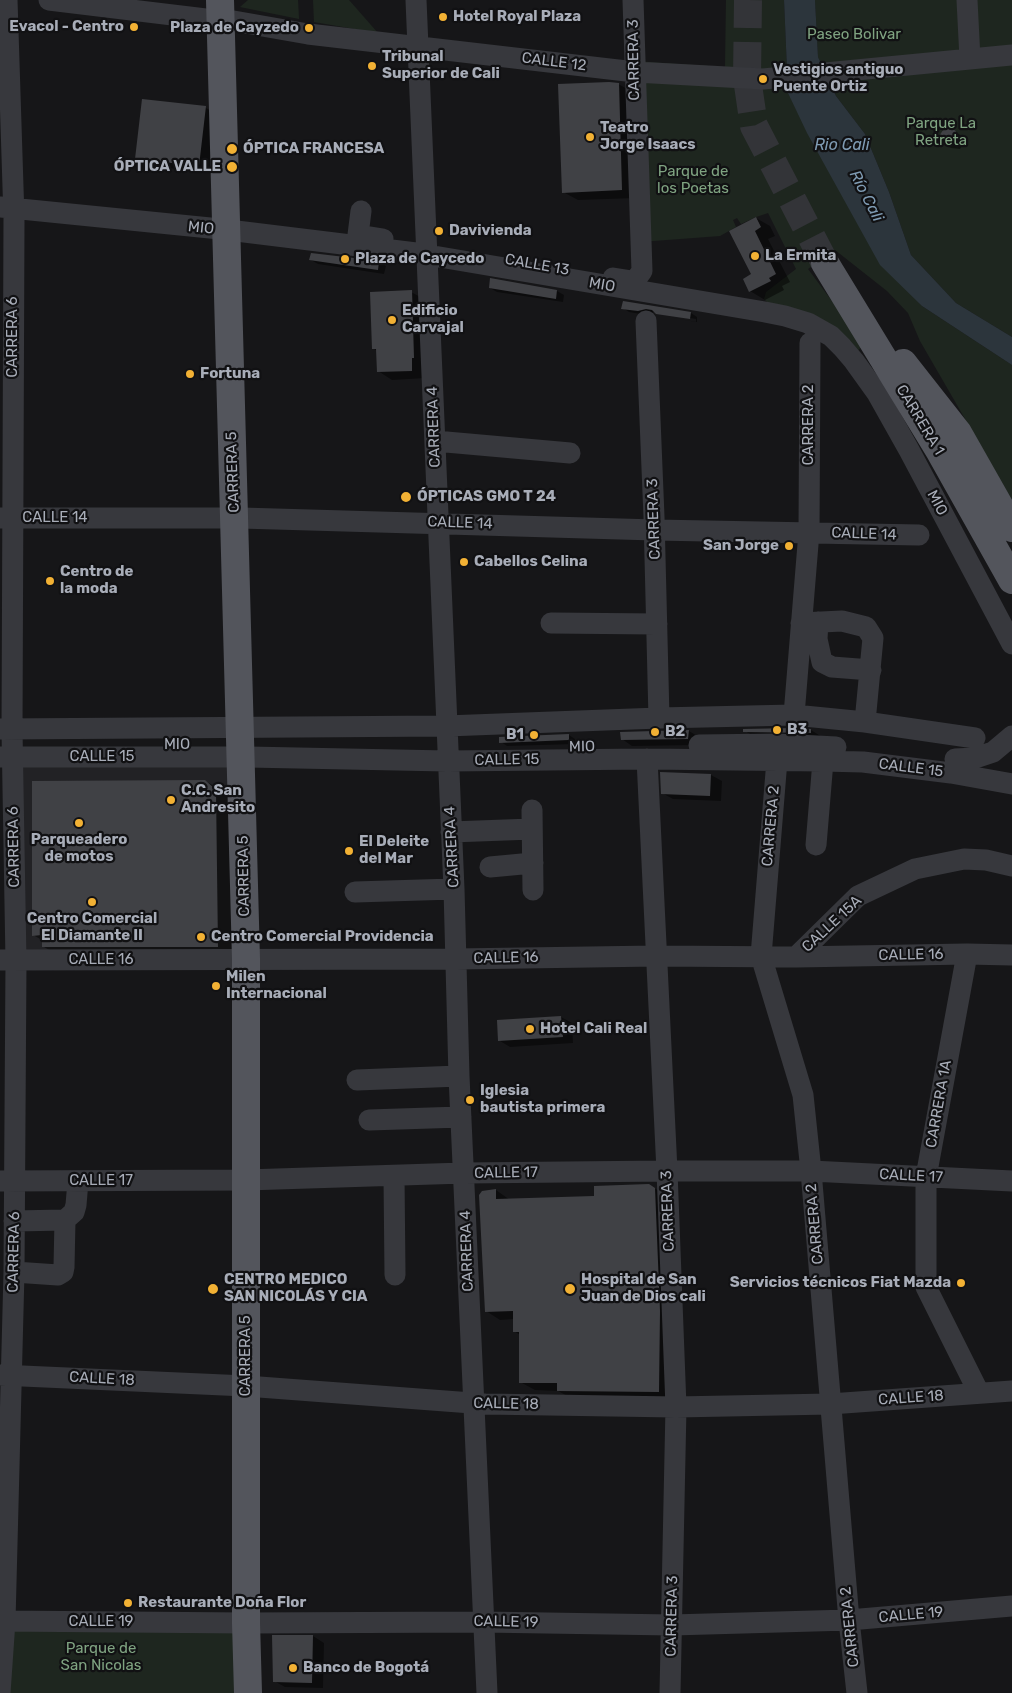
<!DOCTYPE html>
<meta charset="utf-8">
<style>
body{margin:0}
canvas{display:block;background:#161618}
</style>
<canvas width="1012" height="1693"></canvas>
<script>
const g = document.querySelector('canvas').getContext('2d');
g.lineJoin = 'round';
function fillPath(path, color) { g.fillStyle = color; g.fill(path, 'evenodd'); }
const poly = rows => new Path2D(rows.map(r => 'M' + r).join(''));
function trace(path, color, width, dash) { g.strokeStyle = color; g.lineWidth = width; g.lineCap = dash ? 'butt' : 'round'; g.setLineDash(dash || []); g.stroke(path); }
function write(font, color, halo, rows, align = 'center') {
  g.font = font + ' Rubik,sans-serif'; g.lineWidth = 4.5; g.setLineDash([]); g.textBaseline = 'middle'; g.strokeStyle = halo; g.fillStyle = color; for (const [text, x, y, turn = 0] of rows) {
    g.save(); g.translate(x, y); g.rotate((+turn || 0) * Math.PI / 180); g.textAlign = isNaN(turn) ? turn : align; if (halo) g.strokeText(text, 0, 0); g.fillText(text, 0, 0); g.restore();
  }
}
const built = poly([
 [16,759,231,760,235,958,18,959]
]);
const green = poly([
 [248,0,298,0,299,19,240,7],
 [313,0,349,0,378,33,314,22],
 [726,0,784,0,788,93,913,296,922,306,1012,365,1012,500,920,341,908,313,887,291,835,250,808,269,864,344,854,355,768,303,764,299,766,292,796,269,768,213,756,217,741,224,737,218,733,220,736,227,720,236,640,242,634,61,725,67],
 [815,0,1012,0,1012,337,956,303,911,255,889,192,865,134,836,96,818,57],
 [5,1621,246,1623,248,1693,0,1693]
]);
const water = poly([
 [784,0,815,0,818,57,836,96,865,134,889,192,911,255,956,303,1012,337,1012,365,922,306,880,265,807,133,788,93]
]);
const shadow = poly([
 [618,84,633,92,636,198,578,200,563,192],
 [206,108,220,116,213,173,150,166,136,158],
 [947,129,952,129,963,137,965,141,960,149,951,148,944,143,941,139,941,135],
 [756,218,770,226,775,236,768,239,790,282,782,286,784,290,765,300,750,291,753,275,731,231],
 [311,260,379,262,386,266,384,274,318,264],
 [490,288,557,291,564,295,563,302,497,292],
 [411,292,426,300,426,378,392,380,378,371,377,351,373,348],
 [624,302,691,313,697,317,697,322,663,316,696,322,696,319,654,312,646,315,629,312,623,308],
 [811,730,822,737,755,737,745,731],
 [689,731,699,737,698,745,632,746,622,739,622,733],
 [569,735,575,739,576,744,507,746,501,742],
 [662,773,711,775,722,781,721,801,673,799,662,793],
 [205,781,220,789,230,799,232,955,58,955,44,947,44,941,33,935],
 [561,1017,572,1023,573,1043,510,1047,500,1041],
 [652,1187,667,1195,673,1400,573,1399,558,1391,535,1390,520,1382,520,1335,514,1331,514,1319,500,1320,486,1311,496,1190,510,1200,595,1197],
 [313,1636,324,1643,323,1688,285,1687,274,1681]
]);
const building = poly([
 [609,82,619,83,622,190,562,193,558,84],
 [142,99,206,106,199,166,135,159],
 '940 137a9 9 0 1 1 18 0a9 9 0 1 1-18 0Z',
 [756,217,761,227,755,231,776,274,769,278,771,281,749,292,743,279,751,274,729,231],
 [311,253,379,261,378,270,309,260],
 [490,278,557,290,556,299,489,288],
 [412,290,414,358,412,358,412,371,377,372,376,349,372,349,370,292],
 [623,301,691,312,690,319,656,314,652,310,646,309,638,311,621,309],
 [794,728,811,729,811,733,743,732,743,729],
 [689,730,688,739,621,740,620,732],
 [569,734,569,740,499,743,499,737],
 [660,772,711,774,710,796,661,794],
 [205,780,216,790,218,947,42,947,42,935,32,936,32,781],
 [561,1016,563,1037,498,1041,497,1020],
 [649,1184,655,1188,660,1311,659,1392,557,1391,557,1383,519,1383,519,1332,513,1332,513,1311,485,1312,479,1195,482,1191,496,1189,496,1199,594,1196,594,1186],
 [272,1635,313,1635,312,1683,273,1682]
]);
const majorTunnel = poly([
 [748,0,747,78,754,126,825,263]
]);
const minor = poly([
 [49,0,214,20,228,20,308,34,635,72,763,79,1012,55],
 [416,0,454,889,459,1076,487,1693],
 [967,0,970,59],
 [0,207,220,229,416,253,765,312,785,316,808,323,831,336,842,347,854,361,877,393,909,450,1012,644],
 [361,211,358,235,383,239],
 [613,278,632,281,637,278,642,271,633,0],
 [646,321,654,517,659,718],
 [435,441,570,453],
 [0,518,241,518,655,530,919,535],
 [818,622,817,639,822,662,832,667,871,670],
 [551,623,657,624],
 [801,623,842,621,866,627,873,638,865,722],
 [794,715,809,532,810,343],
 [0,729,446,726,659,718,794,715,865,722,975,738],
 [699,745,778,744,836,747],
 [0,757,248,757,447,761,647,759,823,761,863,762,951,773,1012,784],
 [647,759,667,1171,676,1407,670,1693],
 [955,759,975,758,993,752,1012,736],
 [777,760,761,956,803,1095,811,1171,849,1620,857,1693],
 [532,810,533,890],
 [451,832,532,829],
 [816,845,823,761],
 [490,867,533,863],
 [355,892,454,889],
 [967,954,926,1177,926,1287,979,1393],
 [796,957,858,896,915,869,964,859,986,860,1012,866],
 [0,960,456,959,656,956,796,957,967,954,1012,955],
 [357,1080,459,1076],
 [369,1120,461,1117],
 [394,1176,395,1275],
 [0,1181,246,1180,464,1173,667,1171,811,1171,1012,1181],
 [14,1221,65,1220,74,1212,76,1205,78,1181],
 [14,1272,58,1275,63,1272,64,1267,65,1220],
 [0,1375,246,1386,485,1404,676,1407,830,1404,1012,1391],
 [0,1621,246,1623,483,1622,672,1625,849,1620,1012,1606],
 [0,1693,5,1621,14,1272,16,961,12,730,14,218,7,0]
]);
const major = poly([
 [220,0,246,959,246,1623,248,1693],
 [825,263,939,450,1012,580],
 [903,363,958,433,1012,528]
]);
const markers = [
 [443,17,5,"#f2b134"],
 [134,27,5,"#f2b134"],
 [309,28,5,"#f2b134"],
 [372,66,5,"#f2b134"],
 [763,79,5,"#f2b134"],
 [590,137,5,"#f2b134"],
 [232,149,6,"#f2b134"],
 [232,167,6,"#f2b134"],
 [439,231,5,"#f2b134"],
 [755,256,5,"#f2b134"],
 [345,259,5,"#f2b134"],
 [392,320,5,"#f2b134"],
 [190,374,5,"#f2b134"],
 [406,497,6,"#f2b134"],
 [789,546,5,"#f2b134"],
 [464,562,5,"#f2b134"],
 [50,581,5,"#f2b134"],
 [777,730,5,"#f2b134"],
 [655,732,5,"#f2b134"],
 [534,735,5,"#f2b134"],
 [171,800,5,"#f2b134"],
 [79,823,5,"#f2b134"],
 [349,851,5,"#f2b134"],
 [92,902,5,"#f2b134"],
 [201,937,5,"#f2b134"],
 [216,986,5,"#f2b134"],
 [530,1029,5,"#f2b134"],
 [470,1100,5,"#f2b134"],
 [961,1283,5,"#f2b134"],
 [213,1289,6,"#f2b134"],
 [570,1289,6,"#f2b134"],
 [128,1603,5,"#f2b134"],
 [293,1668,5,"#f2b134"]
];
const poiNames = [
 ["Hotel Royal Plaza",453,17],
 ["Evacol - Centro",124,27,"right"],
 ["Plaza de Cayzedo",299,28,"right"],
 ["Tribunal",382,57],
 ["Superior de Cali",382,74],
 ["Vestigios antiguo",773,70],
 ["Puente Ortiz",773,87],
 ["Teatro",600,128],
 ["Jorge Isaacs",600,145],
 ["ÓPTICA FRANCESA",243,149],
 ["ÓPTICA VALLE",221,167,"right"],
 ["Davivienda",449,231],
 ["La Ermita",765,256],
 ["Plaza de Caycedo",355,259],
 ["Edificio",402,311],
 ["Carvajal",402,328],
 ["Fortuna",200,374],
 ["ÓPTICAS GMO T 24",417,497],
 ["San Jorge",779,546,"right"],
 ["Cabellos Celina",474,562],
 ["Centro de",60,572],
 ["la moda",60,589],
 ["B3",787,730],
 ["B2",665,732],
 ["B1",524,735,"right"],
 ["C.C. San",181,791],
 ["Andresito",181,808],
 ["Parqueadero",79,840,"center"],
 ["de motos",79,857,"center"],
 ["El Deleite",359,842],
 ["del Mar",359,859],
 ["Centro Comercial",92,919,"center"],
 ["El Diamante II",92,936,"center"],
 ["Centro Comercial Providencia",211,937],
 ["Milen",226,977],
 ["Internacional",226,994],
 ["Hotel Cali Real",540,1029],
 ["Iglesia",480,1091],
 ["bautista primera",480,1108],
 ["CENTRO MEDICO",224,1280],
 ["SAN NICOLÁS Y CIA",224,1297],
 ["Hospital de San",581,1280],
 ["Juan de Dios cali",581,1297],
 ["Servicios técnicos Fiat Mazda",951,1283,"right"],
 ["Restaurante Doña Flor",138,1603],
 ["Banco de Bogotá",303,1668]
];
const parkNames = [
 ["Paseo Bolivar",854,35],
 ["Parque La",941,124],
 ["Retreta",941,141],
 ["Parque de",693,172],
 ["los Poetas",693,189],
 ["Parque de",101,1649],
 ["San Nicolas",101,1666]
];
const streetNames = [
 ["CARRERA 3",634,60,-91],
 ["CALLE 12",554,62,7],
 ["MIO",201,228,6],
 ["CALLE 13",537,265,10],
 ["MIO",602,285,10],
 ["CARRERA 6",13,337,-90],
 ["CARRERA 1",920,420,59],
 ["CARRERA 2",809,425,-90],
 ["CARRERA 4",434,427,-92],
 ["CARRERA 5",233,472,-92],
 ["MIO",937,503,62],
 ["CALLE 14",55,518],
 ["CARRERA 3",654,519,-92],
 ["CALLE 14",460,523,2],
 ["CALLE 14",864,534,2],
 ["MIO",177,745],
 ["MIO",582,747,-1],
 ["CALLE 15",102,757],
 ["CALLE 15",507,760,-1],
 ["CALLE 15",911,768,7],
 ["CARRERA 2",771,826,-85],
 ["CARRERA 6",14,847,-91],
 ["CARRERA 4",452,847,-93],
 ["CARRERA 5",244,876,-91],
 ["CALLE 15A",832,924,-43],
 ["CALLE 16",911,955,-1],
 ["CALLE 16",506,958,-1],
 ["CALLE 16",101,960],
 ["CARRERA 1A",939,1104,-80],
 ["CALLE 17",506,1173,-1],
 ["CALLE 17",911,1176,3],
 ["CALLE 17",101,1181],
 ["CARRERA 3",668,1211,-92],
 ["CARRERA 2",815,1224,-95],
 ["CARRERA 4",467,1251,-92],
 ["CARRERA 6",14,1252,-89],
 ["CARRERA 5",246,1356,-90],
 ["CALLE 18",102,1379,3],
 ["CALLE 18",911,1398,-4],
 ["CALLE 18",506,1404,1],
 ["CALLE 19",911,1615,-5],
 ["CARRERA 3",672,1616,-89],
 ["CALLE 19",101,1622],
 ["CALLE 19",506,1622,1],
 ["CARRERA 2",850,1627,-96]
];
const waterNames = [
 ["Rio Cali",842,145],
 ["Río Cali",866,196,63]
];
fillPath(built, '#222225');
fillPath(green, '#1e261f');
fillPath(water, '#2c353c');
fillPath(shadow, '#0007');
fillPath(building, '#404145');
trace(majorTunnel, '#333438', 28, [28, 14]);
trace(minor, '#37383d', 21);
trace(major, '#53555c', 28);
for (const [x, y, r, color] of markers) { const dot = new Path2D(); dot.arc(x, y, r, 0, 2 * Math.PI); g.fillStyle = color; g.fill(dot); trace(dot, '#111113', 2); }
write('bold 15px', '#a8adb8', '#111113', poiNames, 'left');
write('15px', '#7fa381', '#111113', parkNames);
write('15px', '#a8adb8', '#111113', streetNames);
write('italic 16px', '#7f9bb3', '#111113', waterNames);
</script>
